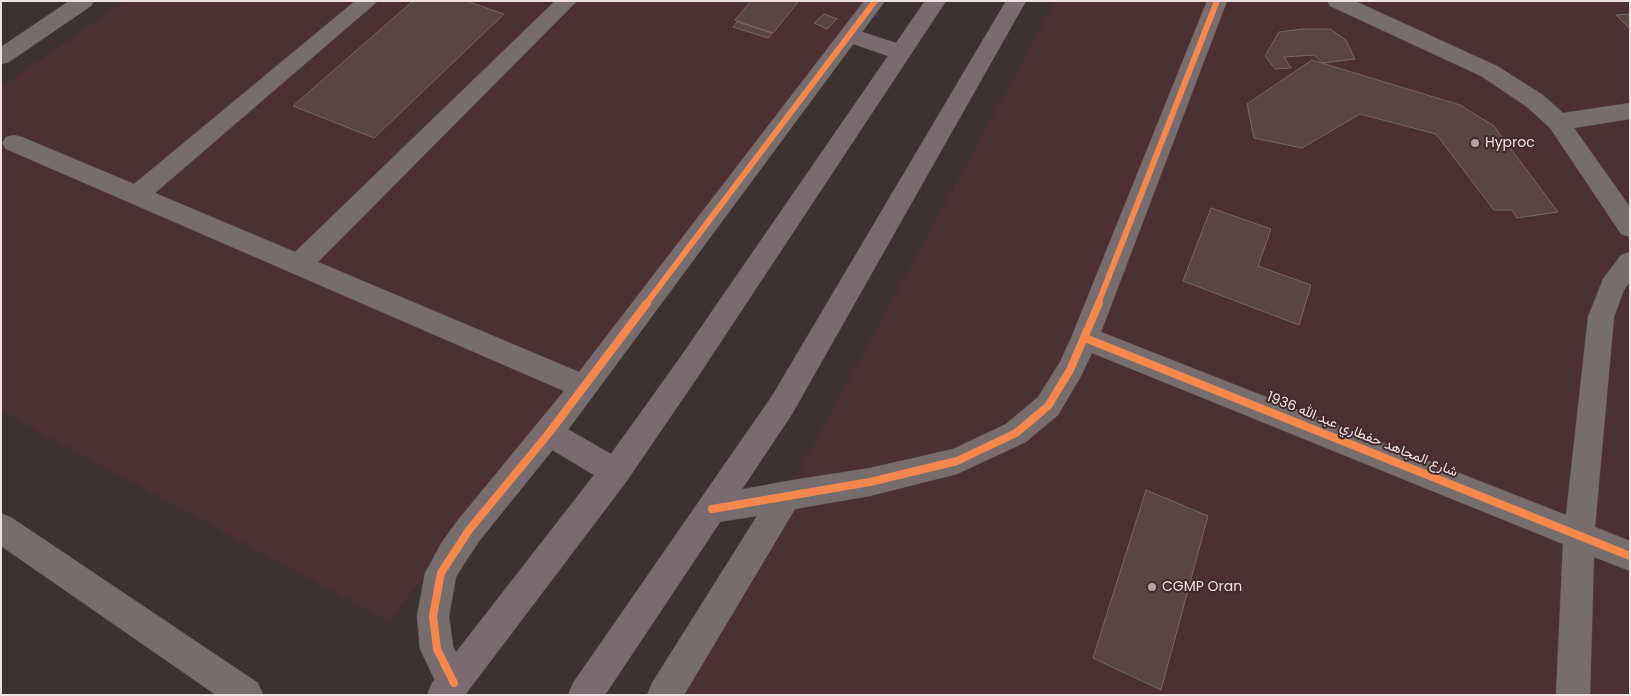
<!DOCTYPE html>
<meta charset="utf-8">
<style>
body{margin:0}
#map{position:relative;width:1631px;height:696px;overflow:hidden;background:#3d3132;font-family:Poppins,sans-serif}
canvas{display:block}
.frame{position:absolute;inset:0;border:2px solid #f0e0e1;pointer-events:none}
</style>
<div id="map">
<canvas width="1631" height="696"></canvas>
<div class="frame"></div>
</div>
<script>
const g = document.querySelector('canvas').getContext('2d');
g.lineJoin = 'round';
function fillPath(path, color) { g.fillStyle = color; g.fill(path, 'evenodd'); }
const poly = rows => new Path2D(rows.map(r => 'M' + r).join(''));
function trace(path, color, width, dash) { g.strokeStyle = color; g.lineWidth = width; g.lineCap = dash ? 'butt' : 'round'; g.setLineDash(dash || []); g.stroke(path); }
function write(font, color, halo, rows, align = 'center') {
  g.font = font + ' Poppins,Vazirmatn,sans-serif'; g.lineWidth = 4; g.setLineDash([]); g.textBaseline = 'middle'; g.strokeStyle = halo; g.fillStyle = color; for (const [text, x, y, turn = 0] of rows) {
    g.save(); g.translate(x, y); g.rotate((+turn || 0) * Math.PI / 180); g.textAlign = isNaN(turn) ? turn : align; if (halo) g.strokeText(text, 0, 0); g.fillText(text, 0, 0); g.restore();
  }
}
const built = poly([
 [125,1,867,1,610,350,388,621,1,411,1,87],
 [1056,1,1630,1,1630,695,677,695]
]);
const building = poly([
 [413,1,466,1,504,14,374,138,293,106,413,1],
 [751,1,799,1,773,33,735,20,751,1],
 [824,14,837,19,827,29,814,23,824,14],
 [1630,14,1630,29,1616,15,1630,14],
 [737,22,772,33,768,38,733,27,737,22],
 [1302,29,1330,29,1346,40,1355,59,1323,63,1314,55,1284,57,1291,68,1275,69,1265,56,1279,32,1302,29],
 [1312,60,1460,105,1494,126,1558,212,1517,218,1512,210,1494,210,1436,134,1360,114,1302,148,1254,138,1247,104,1312,60],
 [1211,208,1271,229,1258,266,1311,285,1299,325,1183,281,1211,208],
 [1146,490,1208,516,1161,690,1093,658,1146,490]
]);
const minor = poly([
 [69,1,94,1,91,6,9,62,1,64,1,47,69,1],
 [355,1,378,1,155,193,295,252,555,1,577,1,318,262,579,372,864,1,885,1,559,442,480,540,464,564,456,577,449,616,453,646,471,683,466,695,442,695,420,649,417,616,425,573,442,542,458,520,564,391,6,149,2,143,6,137,14,135,22,137,134,184,355,1],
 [1207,1,1227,1,1101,332,1566,515,1588,317,1603,279,1621,255,1630,252,1630,282,1624,290,1614,317,1595,527,1630,541,1630,571,1594,557,1590,695,1556,695,1563,544,1092,353,1080,378,1058,415,1026,442,957,474,870,496,795,509,684,695,647,695,652,683,757,516,712,523,701,519,697,509,701,499,712,495,787,481,870,468,953,449,1006,424,1038,397,1060,362,1071,338,1207,1],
 [1327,1,1355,1,1497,66,1543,95,1563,113,1630,103,1630,119,1574,128,1630,207,1630,237,1621,234,1550,128,1527,107,1481,76,1330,6,1327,1],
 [1,513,12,518,258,683,263,695,216,695,1,546,1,513]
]);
const major = poly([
 [925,1,946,1,697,378,626,482,465,695,427,695,432,683,594,475,539,442,534,433,539,424,549,420,559,424,611,454,677,362,888,56,842,40,839,35,842,30,850,28,896,43,925,1],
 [1006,1,1026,1,792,414,605,695,568,695,573,683,772,396,1006,1]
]);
const cyclewayFar1 = poly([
 [646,304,875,1],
 [1098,304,1217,1]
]);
const cycleway = poly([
 [1085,338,1630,556],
 [712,509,870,482,957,461,1016,433,1048,406,1070,370,1099,303],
 [454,683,437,649,433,616,441,573,469,530,549,433,647,303]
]);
const markers = [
 [1475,143,5,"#b1a3a4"],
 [1152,587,5,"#b1a3a4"]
];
const poiNames = [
 ["Hyproc",1485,143],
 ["CGMP Oran",1162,587]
];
const streetNames = [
 ["شارع المجاهد حفطاري عبد الله 1936",1362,435,22]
];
fillPath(built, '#4d3034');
fillPath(building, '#594644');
trace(building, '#736967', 1);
trace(minor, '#594d4e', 1);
trace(major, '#594d4e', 1);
fillPath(minor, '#786d6e');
fillPath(major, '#7b6a6f');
trace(cyclewayFar1, '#f5874c', 6);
trace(cycleway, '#f5874c', 8);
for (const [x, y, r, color] of markers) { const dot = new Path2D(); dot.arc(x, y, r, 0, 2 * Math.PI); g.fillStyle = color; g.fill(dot); trace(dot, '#432b2e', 2); }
write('14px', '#f0e0e1', '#432b2e', poiNames, 'left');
write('14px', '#f0e0e1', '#432b2e', streetNames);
</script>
